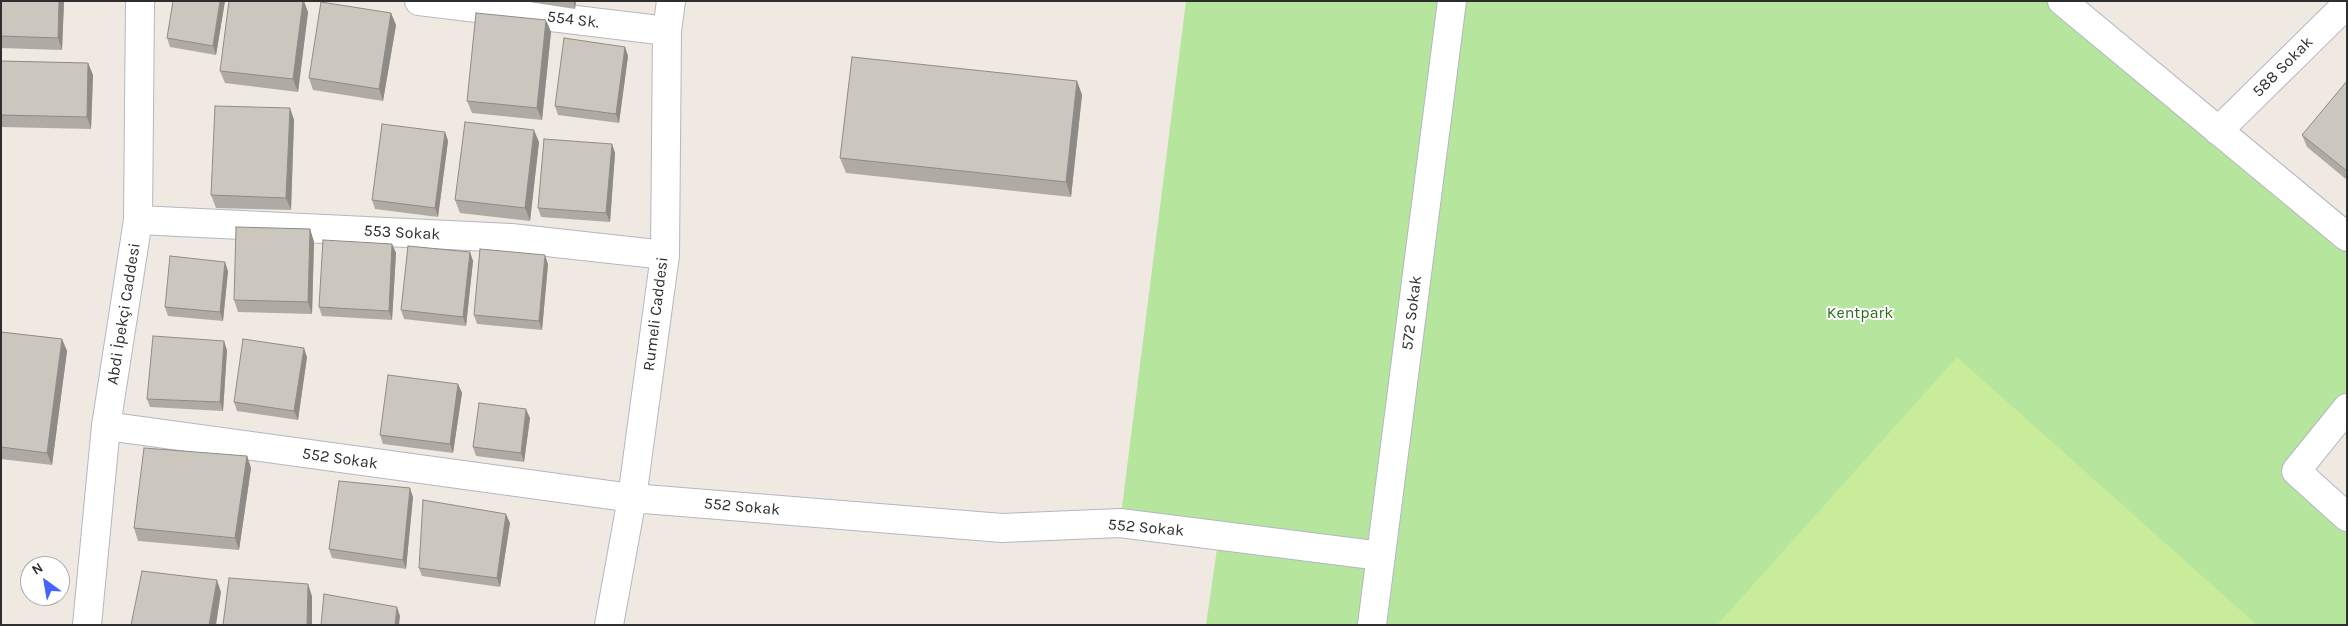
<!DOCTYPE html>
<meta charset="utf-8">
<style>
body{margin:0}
#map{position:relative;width:2348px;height:626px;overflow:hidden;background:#efe9e1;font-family:Karla,sans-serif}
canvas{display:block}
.frame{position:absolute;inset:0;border:2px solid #2e2e2e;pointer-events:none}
.north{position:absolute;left:20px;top:556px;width:50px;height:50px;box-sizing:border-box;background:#fff;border:1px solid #ababab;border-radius:50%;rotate:328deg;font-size:14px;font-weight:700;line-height:20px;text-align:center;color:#2e2e2e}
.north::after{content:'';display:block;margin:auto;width:18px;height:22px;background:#4264fb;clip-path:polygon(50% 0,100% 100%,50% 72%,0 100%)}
</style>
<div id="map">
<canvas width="2348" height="626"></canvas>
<div class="frame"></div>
<div class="north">N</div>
</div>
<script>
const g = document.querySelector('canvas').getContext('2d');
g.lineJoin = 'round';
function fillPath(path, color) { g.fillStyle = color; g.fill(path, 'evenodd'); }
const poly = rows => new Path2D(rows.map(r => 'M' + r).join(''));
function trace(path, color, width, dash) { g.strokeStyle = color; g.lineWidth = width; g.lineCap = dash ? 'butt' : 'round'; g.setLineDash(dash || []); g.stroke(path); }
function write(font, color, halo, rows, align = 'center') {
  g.font = font + ' Karla,sans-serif'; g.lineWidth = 4; g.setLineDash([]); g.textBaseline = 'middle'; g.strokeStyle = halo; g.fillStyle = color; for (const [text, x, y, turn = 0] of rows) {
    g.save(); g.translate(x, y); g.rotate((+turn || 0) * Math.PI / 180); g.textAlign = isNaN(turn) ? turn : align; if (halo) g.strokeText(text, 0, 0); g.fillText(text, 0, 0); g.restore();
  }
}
const green = poly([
 [1186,1,2062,1,2347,237,2347,408,2296,471,2347,517,2347,625,1206,625,1219,535,1120,523]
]);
const pitch = poly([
 [1957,357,2257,625,1717,625]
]);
const street = poly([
 [419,1,667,31],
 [2062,1,2347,237],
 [2218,131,2347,4],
 [138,220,511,238,665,255],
 [2347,408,2296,471,2347,517],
 [106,426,632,498,1002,528,1120,523,1381,556],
 [1372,625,1452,1]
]);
const secondary = poly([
 [87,625,106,426,138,220,140,1],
 [609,625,632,498,665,255,667,31,671,1]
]);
const wall = poly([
 [1,1,64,1,62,50,1,48],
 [225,1,216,55,170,47,167,38],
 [523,1,576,1,575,9],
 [308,12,298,92,225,83,220,71],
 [391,13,396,25,383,101,313,90,309,78],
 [546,20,551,32,542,120,472,113,467,101],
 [625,47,628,56,619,123,558,115,555,106],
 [1,61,88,63,93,75,91,129,1,127],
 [1077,81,1082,95,1071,197,846,173,840,158],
 [2347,81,2347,180,2307,147,2302,135],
 [290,108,294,120,291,210,216,208,211,195],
 [445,132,448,141,438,217,375,209,372,200],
 [539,142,530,221,460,213,455,200],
 [612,144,615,153,610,222,541,217,538,208],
 [310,229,314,242,312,314,238,312,234,300],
 [392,244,396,253,392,320,322,316,319,307],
 [470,252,473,261,466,326,404,319,401,310],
 [548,264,542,330,477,324,474,315],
 [228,271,223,321,168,316,165,307],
 [1,332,62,339,67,351,52,465,1,459],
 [227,350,223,411,150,407,147,399],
 [307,357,298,420,237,411,234,402],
 [458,384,462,393,453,453,383,444,380,435],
 [530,418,524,462,476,456,473,447],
 [247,456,251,468,239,550,138,541,134,528],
 [413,497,406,569,332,558,329,549],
 [510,523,500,587,422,576,419,568]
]);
const shadedWall = poly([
 [59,1,64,1,62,50,58,38],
 [220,1,225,1,216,55,213,46],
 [303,1,304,1,308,12,298,92,293,79],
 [573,1,576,1,575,9],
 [391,13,396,25,383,101,379,89],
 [546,20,551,32,542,120,537,108],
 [625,47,628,56,619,123,616,114],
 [88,63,93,75,91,129,87,117],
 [1077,81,1082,95,1071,197,1066,182],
 [290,108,294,120,291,210,286,198],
 [534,130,539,142,530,221,525,208],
 [445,132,448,141,438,217,435,208],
 [612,144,615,153,610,222,606,213],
 [310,229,314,242,312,314,308,302],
 [392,244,396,253,392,320,389,311],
 [470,252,473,261,466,326,463,317],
 [545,255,548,264,542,330,539,321],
 [225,262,228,271,223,321,220,312],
 [62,339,67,351,52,465,47,453],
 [224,341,227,350,223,411,220,402],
 [304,348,307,357,298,420,294,411],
 [458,384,462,393,453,453,450,444],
 [526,409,530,418,524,462,521,453],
 [247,456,251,468,239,550,235,538],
 [410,488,413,497,406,569,403,560],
 [506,514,510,523,500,587,497,578],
 [217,580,221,592,216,625,209,625],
 [308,584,312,596,312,625,307,625],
 [397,607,400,616,399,625,395,625]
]);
const building = poly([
 [1,1,59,1,58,38,1,36,1,1],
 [173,1,220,1,213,46,167,38,173,1],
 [229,1,303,1,293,79,220,71,229,1],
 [321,2,391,13,379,89,309,78,321,2],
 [476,13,546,20,537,108,467,101,476,13],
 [564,38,625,47,616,114,555,106,564,38],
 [852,57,1077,81,1066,182,840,158,852,57],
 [1,61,88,63,87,117,1,115,1,61],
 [2347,81,2347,171,2302,135,2347,81],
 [215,106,290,108,286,198,211,195,215,106],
 [465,122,534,130,525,208,455,200,465,122],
 [382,124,445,132,435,208,372,200,382,124],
 [544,139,612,144,606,213,538,208,544,139],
 [236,227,310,229,308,302,234,300,236,227],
 [323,240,392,244,389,311,319,307,323,240],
 [408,246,470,252,463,317,401,310,408,246],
 [480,249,545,255,539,321,474,315,480,249],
 [170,256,225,262,220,312,165,307,170,256],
 [1,332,62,339,47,453,1,447,1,332],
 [153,336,224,341,220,402,147,399,153,336],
 [243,339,304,348,294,411,234,402,243,339],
 [388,375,458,384,450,444,380,435,388,375],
 [479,403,526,409,521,453,473,447,479,403],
 [144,448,247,456,235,538,134,528,144,448],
 [339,481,410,488,403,560,329,549,339,481],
 [423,500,506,514,497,578,419,568,423,500],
 [142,571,217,580,209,625,131,625,142,571],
 [229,578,308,584,307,625,223,625,229,578],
 [324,594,397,607,395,625,321,625,324,594]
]);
const streetNames = [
 ["554 Sk.",573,20,7],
 ["588 Sokak",2283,67,-45],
 ["553 Sokak",402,233,3],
 ["572 Sokak",1412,313,-83],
 ["Abdi İpekçi Caddesi",124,314,-81],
 ["Rumeli Caddesi",656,314,-83],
 ["552 Sokak",340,459,8],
 ["552 Sokak",742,507,5],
 ["552 Sokak",1146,528,5]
];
const parkNames = [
 ["Kentpark",1860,313]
];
fillPath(green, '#b6e59e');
fillPath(pitch, '#c9ec9a');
trace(street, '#b4b7c1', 30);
trace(secondary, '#b4b7c1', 30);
trace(street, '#fff', 28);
trace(secondary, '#fff', 28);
fillPath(wall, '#afaba4');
fillPath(shadedWall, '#8e8b86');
fillPath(building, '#cbc7bf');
trace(building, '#8e8b86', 1);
write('16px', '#2e2e2e', '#fff', streetNames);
write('16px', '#2c6e1b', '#fff', parkNames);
</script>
